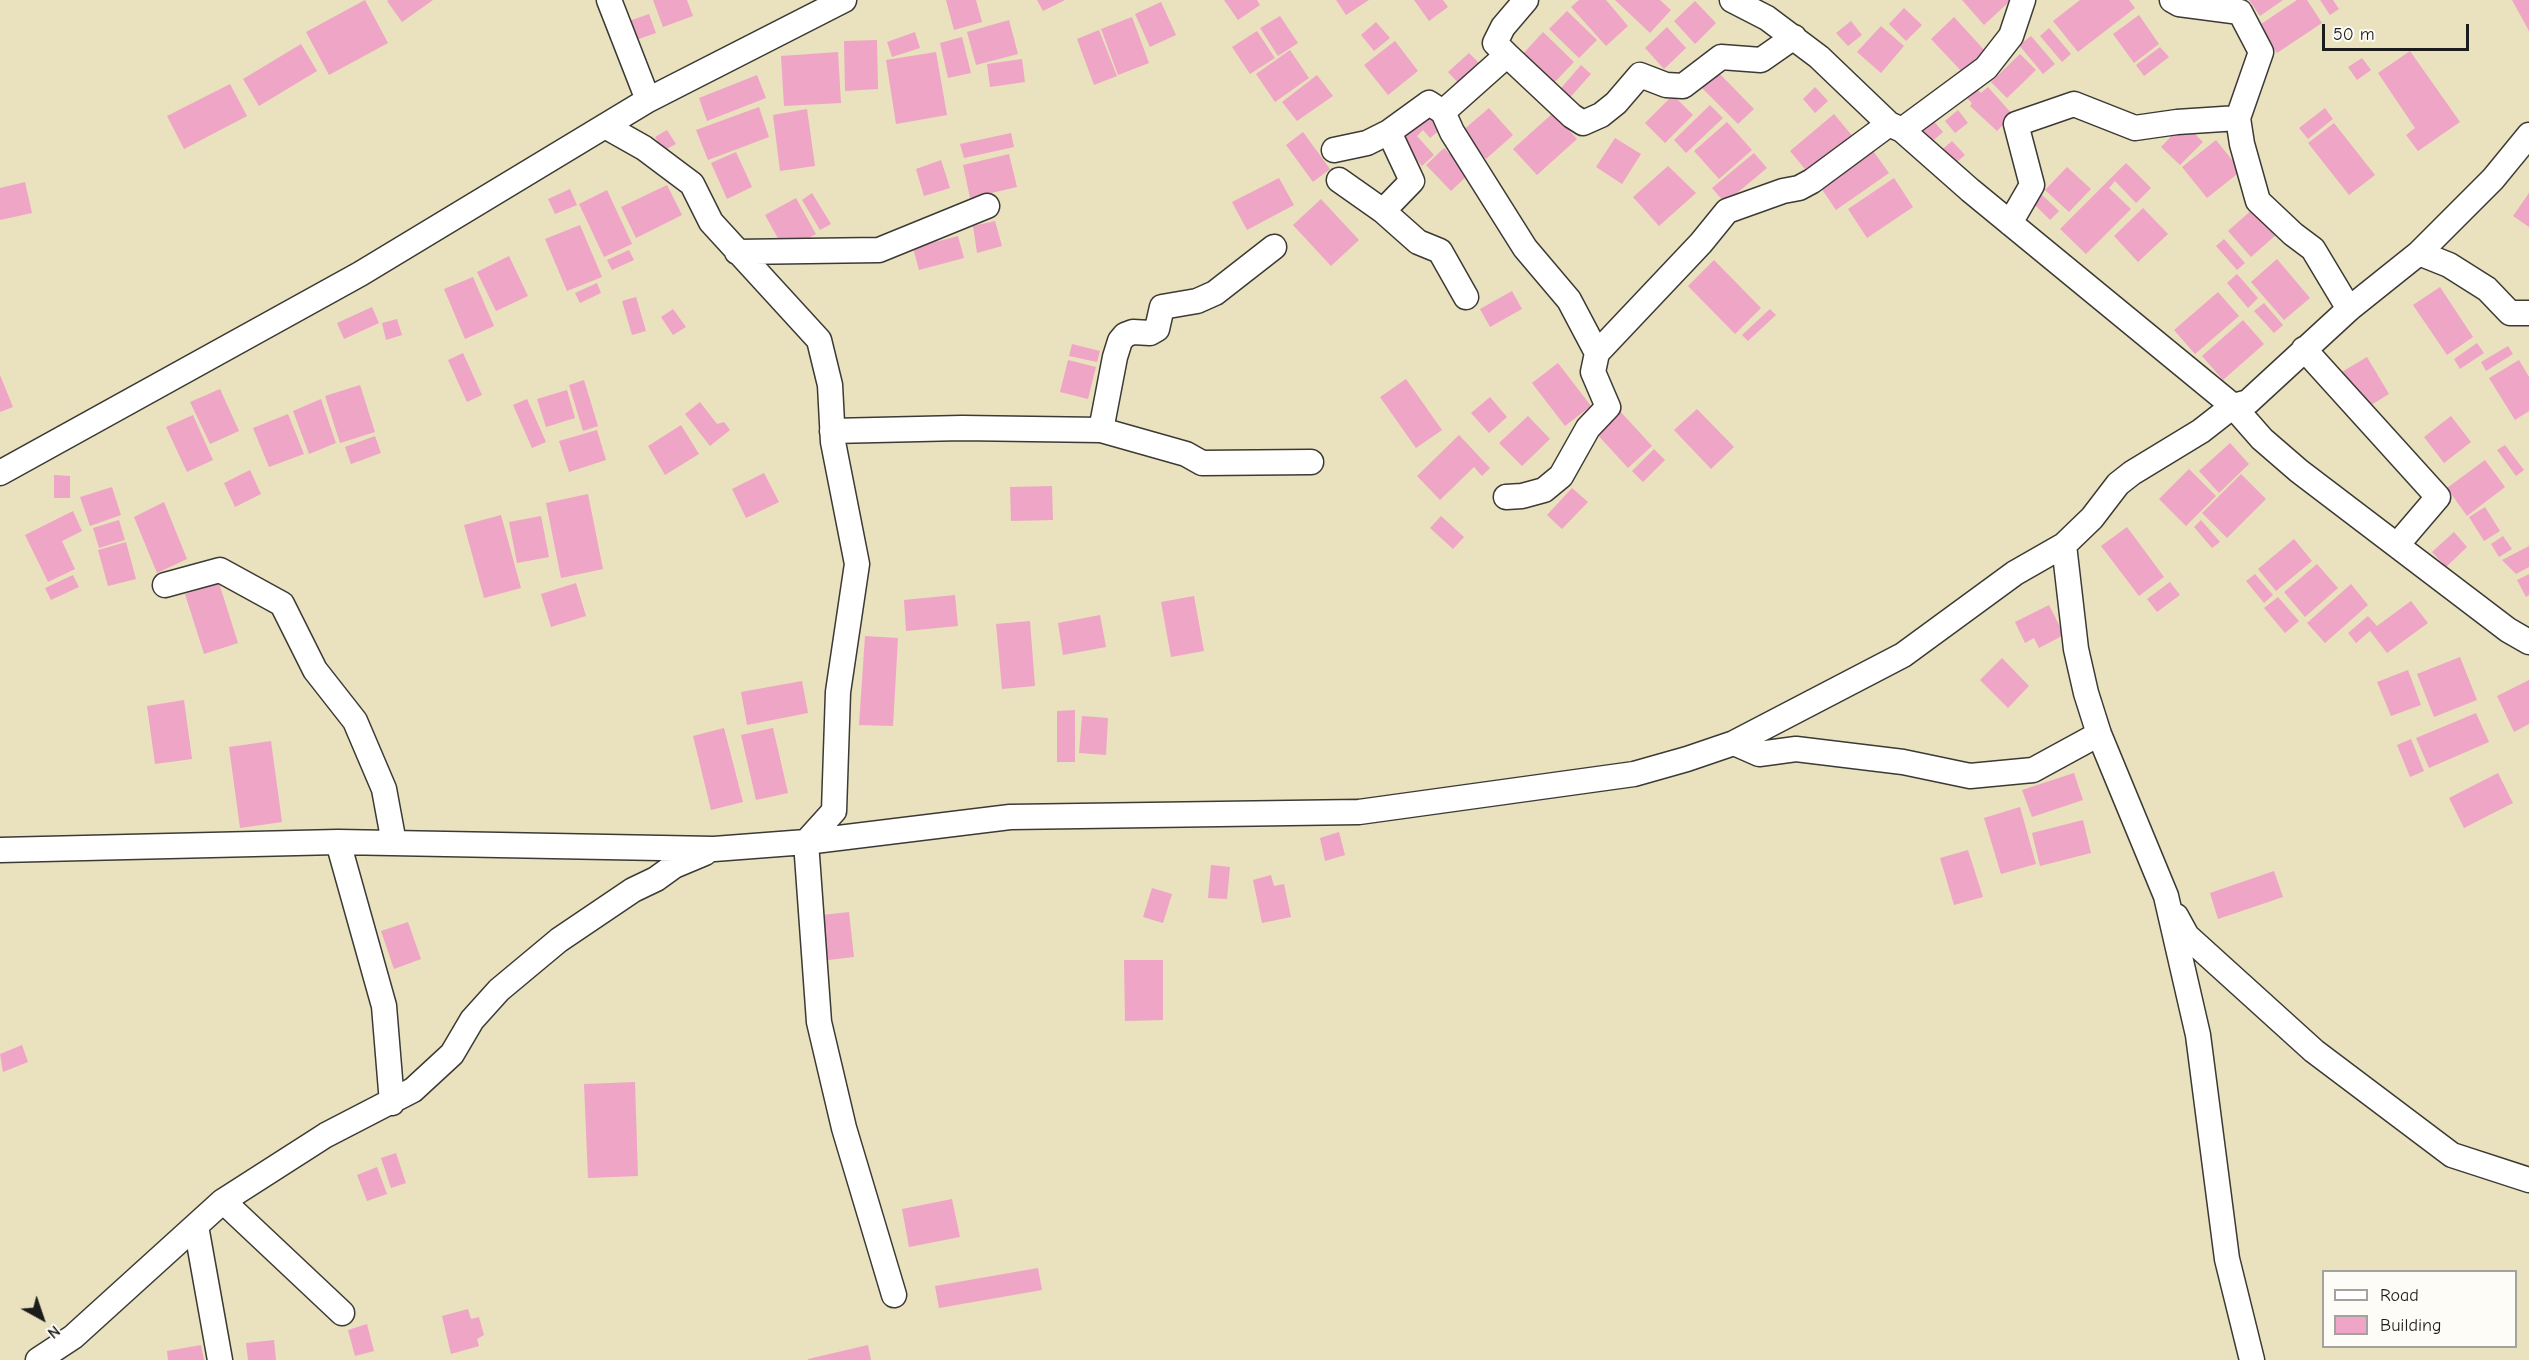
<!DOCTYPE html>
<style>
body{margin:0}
#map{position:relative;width:2529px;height:1360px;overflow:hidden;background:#eae1be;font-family:"Comic Neue",sans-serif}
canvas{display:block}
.legend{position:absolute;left:2322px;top:1270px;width:195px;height:78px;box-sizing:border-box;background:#fdfcf7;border:2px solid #a3a29f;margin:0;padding:8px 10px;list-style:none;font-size:18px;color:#1c1c1c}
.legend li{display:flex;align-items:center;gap:12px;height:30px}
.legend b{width:30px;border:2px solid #a3a29f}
.north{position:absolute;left:12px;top:1288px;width:60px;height:60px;-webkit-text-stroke:4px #fdfcf7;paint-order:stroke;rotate:140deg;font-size:16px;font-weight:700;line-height:24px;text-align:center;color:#1c1c1c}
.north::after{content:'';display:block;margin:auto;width:21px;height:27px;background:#1c1c1c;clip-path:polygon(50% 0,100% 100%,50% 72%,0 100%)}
.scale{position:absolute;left:2322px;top:24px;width:147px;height:27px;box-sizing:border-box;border:3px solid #1c1c1c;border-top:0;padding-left:8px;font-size:18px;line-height:21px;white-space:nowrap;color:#1c1c1c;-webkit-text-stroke:4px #fdfcf7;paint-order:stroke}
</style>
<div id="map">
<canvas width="2529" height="1360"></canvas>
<ul class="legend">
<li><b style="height:8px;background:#fff"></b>Road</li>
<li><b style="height:16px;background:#efa5c6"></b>Building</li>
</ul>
<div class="north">N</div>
<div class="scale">50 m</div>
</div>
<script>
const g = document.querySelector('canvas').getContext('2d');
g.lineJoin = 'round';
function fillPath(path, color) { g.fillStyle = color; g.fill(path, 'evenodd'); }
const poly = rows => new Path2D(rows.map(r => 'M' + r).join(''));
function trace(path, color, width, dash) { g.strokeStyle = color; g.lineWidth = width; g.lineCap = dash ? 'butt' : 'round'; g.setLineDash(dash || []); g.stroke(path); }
const building = poly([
 [365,0,388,43,329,75,306,32],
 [389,0,433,0,402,22,387,1],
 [653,0,687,0,693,16,663,27],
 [946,0,976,0,982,22,954,30],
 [1037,0,1065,0,1043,11],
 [1224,0,1257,0,1260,5,1238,20],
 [1336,0,1369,0,1346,15],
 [1414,0,1443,0,1448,7,1429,21],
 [1579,0,1606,0,1628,26,1606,46,1571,7],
 [1615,0,1660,0,1671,10,1650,33],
 [1962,0,2011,0,1984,25],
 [2080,0,2129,0,2135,8,2078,52,2053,21],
 [2249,0,2283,0,2260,16],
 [2297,0,2307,0,2322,23,2277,53,2258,26],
 [2320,0,2333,0,2339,9,2330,15],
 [2512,0,2529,0,2529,31],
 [1695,1,1716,23,1695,44,1674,21],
 [1161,2,1176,35,1150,47,1135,14],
 [1904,8,1922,25,1906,41,1889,24],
 [1567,11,1597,40,1579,58,1549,29],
 [649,14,656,33,636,40,629,21],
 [2139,15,2159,44,2134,63,2113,34],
 [1280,16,1298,43,1278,56,1260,28],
 [1132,17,1149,63,1118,75,1101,29],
 [1954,17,1986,52,1963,73,1931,39],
 [1009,20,1018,54,976,65,967,32],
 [1851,21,1862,35,1848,46,1836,33],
 [1376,22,1390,38,1374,51,1361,35],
 [1881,26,1904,46,1881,73,1857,52],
 [1667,27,1686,48,1664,69,1645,48],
 [2049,28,2071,54,2062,62,2040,36],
 [1099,30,1117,76,1094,85,1077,39],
 [1257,31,1275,58,1250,74,1232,47],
 [915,32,920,48,892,57,887,42],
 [1543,32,1574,62,1550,87,1520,57],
 [2031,36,2055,64,2043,74,2019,45],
 [962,37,971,73,948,78,940,43],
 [877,40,878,89,845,91,844,41],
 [1395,41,1418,71,1388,95,1364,65],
 [301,44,317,71,259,106,243,79],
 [2160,47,2169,57,2144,76,2136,65],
 [1290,50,1309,78,1275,102,1256,74],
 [2410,51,2460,122,2418,151,2406,135,2415,128,2378,73],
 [838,52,841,103,784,106,781,56],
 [936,52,947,115,896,124,886,60],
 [1469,53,1483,67,1462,87,1448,72],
 [2020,54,2036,70,2007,98,1991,82],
 [2362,58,2371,70,2357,80,2348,67],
 [1022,59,1025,82,990,87,987,64],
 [1581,65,1591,74,1566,102,1556,94],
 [1718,72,1754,109,1738,124,1701,87],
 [757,75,766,98,707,121,699,98],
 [1317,75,1333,96,1297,121,1282,102],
 [230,84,247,116,184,149,167,116],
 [1972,84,1981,93,1988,87,2013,115,1997,131,1970,106,1972,103,1963,94],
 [1815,87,1828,101,1815,113,1803,99],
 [1673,95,1693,115,1665,143,1645,123],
 [1710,105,1723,118,1686,153,1674,140],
 [759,107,769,137,708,160,696,130],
 [1489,108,1513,135,1486,159,1461,132],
 [2325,108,2333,119,2308,139,2299,128],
 [807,109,815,166,780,171,773,115],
 [1427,109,1442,128,1430,138,1423,130,1417,136,1434,155,1422,166,1396,135],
 [1958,110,1968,123,1955,133,1945,121],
 [1553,113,1577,139,1537,175,1513,149],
 [1834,114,1854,138,1810,175,1790,151],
 [1931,118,1943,132,1928,145,1916,130],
 [1727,122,1752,150,1719,179,1694,151],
 [2184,123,2203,142,2180,165,2161,147],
 [2334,123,2375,175,2349,195,2308,143],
 [667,130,676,144,663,151,655,137],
 [1303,132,1330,169,1313,182,1286,145],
 [1011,133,1014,147,964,158,960,144],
 [1615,138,1641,154,1622,184,1596,167],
 [2216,140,2241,171,2207,198,2182,167],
 [1952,141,1965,155,1950,168,1938,153],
 [1444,148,1469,174,1451,191,1426,165],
 [1871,148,1889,173,1836,210,1819,185],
 [736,152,752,187,727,199,711,163],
 [1754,153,1767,168,1725,203,1712,188],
 [1009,154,1017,187,970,198,963,165],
 [941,160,950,188,924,196,916,169],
 [2126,163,2151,188,2136,203,2115,181,2109,188,2131,209,2086,254,2060,229],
 [1668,166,1696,193,1659,226,1633,197],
 [2067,167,2091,189,2069,212,2045,190],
 [1279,178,1294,205,1247,230,1232,202],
 [1894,178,1913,207,1867,238,1848,209],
 [25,182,32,213,0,220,0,188],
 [667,185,682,215,636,238,621,207],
 [570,189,577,205,555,214,548,199],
 [607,190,632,244,604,257,579,204],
 [2039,192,2059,211,2050,220,2031,201],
 [812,193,831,224,820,230,802,200],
 [2529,193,2529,227,2513,216],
 [796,198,816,234,785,251,765,215],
 [1321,199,1359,240,1331,266,1293,225],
 [2143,208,2168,234,2138,262,2114,236],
 [2254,208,2277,234,2251,257,2228,231],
 [995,221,1002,246,977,253,973,226],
 [580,225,602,277,567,291,545,239],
 [958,236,964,258,919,270,913,248],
 [2224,239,2245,263,2237,270,2216,246],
 [629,250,634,260,612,270,607,260],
 [509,256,528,296,496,311,477,272],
 [2277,259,2310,298,2284,320,2251,282],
 [1714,260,1761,308,1735,334,1688,286],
 [2237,274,2258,298,2248,308,2227,283],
 [473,277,494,326,465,339,444,289],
 [597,283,601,293,580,303,575,293],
 [2440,287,2473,337,2447,355,2413,305],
 [1512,291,1522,309,1490,327,1480,309],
 [2218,292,2239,316,2195,354,2174,330],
 [636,297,646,331,632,335,622,301],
 [2264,303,2283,325,2274,333,2254,311],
 [372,307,379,323,344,339,337,323],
 [673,309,686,327,673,335,661,317],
 [1770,309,1776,315,1748,341,1742,335],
 [397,319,402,335,386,340,382,323],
 [2243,320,2264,344,2223,380,2202,356],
 [2477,343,2484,353,2460,369,2454,359],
 [1072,344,1100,351,1097,362,1069,356],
 [2508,346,2513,354,2486,371,2481,362],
 [463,353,482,395,467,402,448,360],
 [2367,357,2389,394,2363,410,2340,373],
 [1068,360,1096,367,1088,399,1060,392],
 [2519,360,2529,377,2529,411,2515,420,2489,378],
 [1558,363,1591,406,1565,426,1532,383],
 [0,375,13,407,0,412],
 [1406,379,1442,430,1416,448,1380,397],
 [584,380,598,426,583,431,569,385],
 [360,385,375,432,340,443,325,396],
 [220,389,239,431,210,444,190,402],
 [567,390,575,418,546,427,537,399],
 [1490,397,1507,417,1489,433,1471,413],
 [321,399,336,443,309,454,293,411],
 [527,399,546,442,532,448,513,405],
 [700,402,717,424,724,422,730,430,710,446,685,414],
 [1697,409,1734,447,1711,469,1674,430],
 [1619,410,1652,446,1628,468,1595,432],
 [288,414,304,454,269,467,253,428],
 [193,415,213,460,187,472,166,427],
 [1528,416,1550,439,1522,466,1499,443],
 [2451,416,2471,442,2444,463,2424,437],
 [681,425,699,454,665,475,648,446],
 [597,430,606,460,569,472,559,441],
 [1459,435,1490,468,1482,476,1474,467,1440,500,1417,476],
 [375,436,381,453,351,464,345,447],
 [2230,443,2249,464,2219,493,2199,471],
 [2505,445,2524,470,2516,476,2497,450],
 [1654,449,1665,460,1643,482,1632,471],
 [2485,460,2505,487,2467,516,2447,488],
 [2189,469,2216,496,2186,526,2159,499],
 [250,470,261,494,235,507,224,483],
 [764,473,779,502,746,518,732,489],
 [2241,474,2266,499,2227,538,2202,513],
 [54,475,70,476,70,498,54,498],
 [1052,486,1053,520,1011,521,1010,487],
 [112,487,121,515,90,526,80,497],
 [1572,488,1588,502,1562,529,1547,515],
 [588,494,603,569,561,578,546,503],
 [164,502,187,559,157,573,134,517],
 [2485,507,2500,531,2484,541,2469,517],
 [73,511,82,531,62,541,75,569,48,582,25,535],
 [501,515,521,588,484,598,464,525],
 [541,516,549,557,517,563,509,522],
 [1441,516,1464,537,1453,549,1430,528],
 [119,520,125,540,99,548,93,528],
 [2201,520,2220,542,2212,548,2194,527],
 [2127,527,2164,577,2139,596,2101,546],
 [2454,532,2467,547,2446,567,2432,552],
 [2503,536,2512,549,2499,557,2491,544],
 [2294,539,2312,561,2276,591,2258,569],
 [126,542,136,579,108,586,98,550],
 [2529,546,2529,567,2516,574,2502,560],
 [2317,564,2338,588,2305,617,2284,592],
 [2255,574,2273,595,2264,603,2246,581],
 [2529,574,2529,595,2526,597,2517,580],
 [73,575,79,587,51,600,45,588],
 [2170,582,2180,595,2157,612,2147,599],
 [219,583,238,643,204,654,185,594],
 [576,583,586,616,551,627,541,594],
 [2351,584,2368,605,2325,643,2307,623],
 [955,595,958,626,906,631,904,600],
 [1194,596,1204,651,1171,657,1161,602],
 [2278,597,2299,621,2285,633,2264,608],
 [2411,601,2428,623,2387,653,2370,631,2356,643,2348,633,2368,616,2377,626],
 [2049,605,2064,635,2039,648,2034,638,2025,643,2015,622],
 [1100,615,1106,647,1063,655,1058,623],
 [1030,621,1035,686,1002,689,996,624],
 [865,636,898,638,893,726,859,725],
 [2460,657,2477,700,2434,717,2417,674],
 [2002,658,2029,686,2008,708,1980,680],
 [2408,670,2421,705,2391,716,2377,682],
 [2529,680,2529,724,2514,732,2497,696],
 [802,681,808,713,747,725,741,692],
 [184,700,192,759,155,764,147,706],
 [1075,710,1075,762,1057,762,1057,711],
 [2476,713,2489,742,2429,768,2416,738],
 [1082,716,1108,718,1106,755,1079,753],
 [724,728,743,802,711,810,693,736],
 [773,728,788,793,756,800,741,735],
 [2411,739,2424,771,2410,777,2397,745],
 [271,741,282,822,240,828,229,747],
 [2074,773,2083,800,2032,817,2022,790],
 [2498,773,2513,803,2464,828,2449,798],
 [2020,807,2036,864,2001,874,1984,818],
 [2083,820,2091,853,2040,866,2032,833],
 [1339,832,1345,855,1325,861,1320,838],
 [1968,850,1983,897,1954,905,1940,858],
 [1211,865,1230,867,1227,899,1208,898],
 [2274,871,2283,897,2218,919,2210,893],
 [1271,875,1274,886,1284,884,1291,917,1262,923,1253,880],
 [1152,888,1172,894,1163,923,1143,917],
 [849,912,854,957,828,960,822,915],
 [408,922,421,959,394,969,381,931],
 [1124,960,1163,960,1163,1020,1125,1021],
 [22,1045,28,1062,3,1072,0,1054],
 [635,1082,638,1176,588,1178,584,1084],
 [396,1153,406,1183,391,1188,381,1158],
 [377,1167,387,1194,367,1201,357,1175],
 [952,1199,960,1237,909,1247,902,1209],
 [1038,1268,1042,1290,939,1308,935,1286],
 [468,1309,471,1319,479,1317,484,1335,477,1339,479,1346,451,1354,442,1316],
 [367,1324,374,1351,355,1356,348,1330],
 [274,1340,276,1360,248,1360,246,1343],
 [201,1345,204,1360,168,1360,167,1351],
 [868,1345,871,1360,808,1360,808,1359]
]);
const minor = poly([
 [609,0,648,100],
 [1526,0,1503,27,1495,43,1507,55,1443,112,1452,132,1525,248,1569,300,1597,353],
 [1732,0,1767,18,1819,57,1889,124,1902,130,1970,190,2233,406,2262,439,2299,471,2508,630,2529,642],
 [2172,0,2179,4,2240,12,2261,52,2238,118,2242,144,2258,201,2293,234,2313,249,2349,309],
 [1507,55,1572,116,1583,123,1601,115,1616,103,1640,75,1666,85,1683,86,1721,57,1761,60,1794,37],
 [605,126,644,148,692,184,711,222,819,340,830,385,833,442,857,564,838,692,834,811,806,842,819,1022,844,1128,894,1295],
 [1902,130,1986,68,2011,36,2023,0],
 [1389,132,1412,181,1383,211,1418,242,1440,251,1466,297],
 [1334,150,1367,143,1389,132,1429,103,1443,112],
 [1339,180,1383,211],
 [2010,223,2032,185,2016,124,2074,104,2135,128,2177,122,2238,118],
 [737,252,879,250,987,206],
 [2419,253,2449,265,2487,289,2510,313,2529,313],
 [2304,349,2438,497,2397,545],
 [1101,430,1115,357,1120,341,1125,335,1133,332,1150,333,1157,329,1162,307,1197,301,1215,293,1274,247],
 [832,431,962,428,1101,430,1186,454,1202,463,1311,462],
 [0,473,360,274,648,100,844,0],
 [1506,497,1522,496,1544,490,1561,476,1588,428,1608,407,1593,372,1597,353,1701,243,1727,211,1783,191,1799,188,1812,181,1889,124],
 [2064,545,2076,649,2086,693,2099,734,2166,896,2198,1035,2227,1259,2252,1360],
 [165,585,220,570,282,604,315,670,355,721,384,789,394,843],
 [1734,743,1759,754,1796,749,1903,762,1970,776,2033,770,2099,734],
 [338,842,384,1006,392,1103],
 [0,850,338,842,714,849,806,842,1010,817,1359,812,1634,774,1687,759,1734,743,1903,655,2015,573,2064,545,2092,518,2118,484,2132,473,2201,431,2233,406,2248,402,2349,309,2419,253,2493,179,2529,135],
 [2176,916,2187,936,2314,1051,2452,1155,2529,1180],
 [223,1201,342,1313],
 [196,1226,220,1360],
 [38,1360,73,1337,223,1201,326,1135,413,1090,452,1054,472,1020,499,990,559,940,633,890,656,879,674,866,705,853]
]);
fillPath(building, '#efa5c6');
trace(minor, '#3b3a34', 27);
trace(minor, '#fff', 24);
</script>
